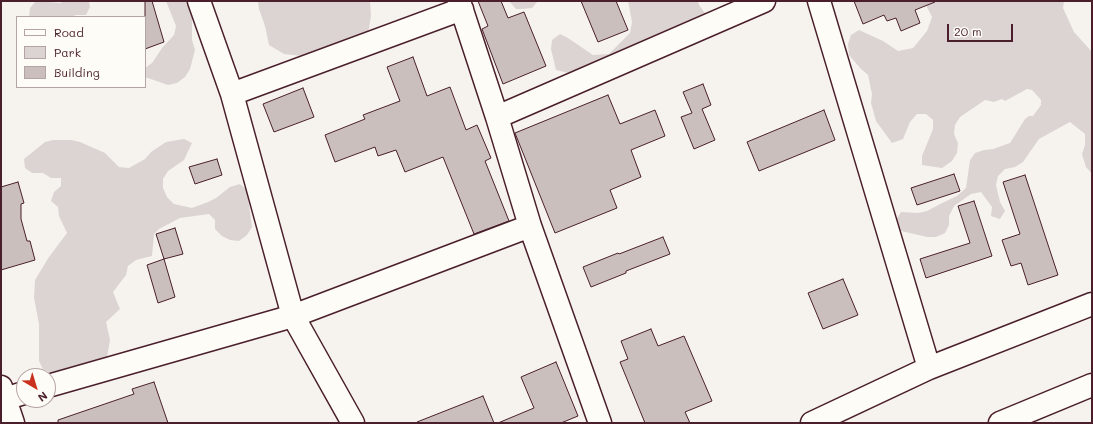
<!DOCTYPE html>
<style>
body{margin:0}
#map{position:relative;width:1093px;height:424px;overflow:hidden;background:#f6f3ef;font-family:Mali,sans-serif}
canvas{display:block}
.frame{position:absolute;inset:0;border:2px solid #4a1f2b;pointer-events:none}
.legend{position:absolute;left:16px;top:16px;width:130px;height:72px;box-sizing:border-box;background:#fdfcf7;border:1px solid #b5a4a5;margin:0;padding:5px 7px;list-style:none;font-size:12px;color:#4a1f2b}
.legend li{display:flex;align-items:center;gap:8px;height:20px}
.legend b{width:20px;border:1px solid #b5a4a5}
.north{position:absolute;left:16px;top:368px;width:40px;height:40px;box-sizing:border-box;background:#fdfcf7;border:1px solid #b5a4a5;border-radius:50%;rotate:142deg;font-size:11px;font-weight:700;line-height:16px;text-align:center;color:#4a1f2b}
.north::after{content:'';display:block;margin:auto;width:14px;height:18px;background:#c8321e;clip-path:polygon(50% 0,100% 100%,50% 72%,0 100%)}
.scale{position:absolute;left:947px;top:24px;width:66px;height:18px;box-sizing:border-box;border:2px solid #4a1f2b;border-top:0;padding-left:5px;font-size:12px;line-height:14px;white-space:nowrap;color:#4a1f2b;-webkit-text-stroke:3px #fdfcf7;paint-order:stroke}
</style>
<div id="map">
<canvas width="1093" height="424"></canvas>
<div class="frame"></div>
<ul class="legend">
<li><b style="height:5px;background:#fdfcf7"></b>Road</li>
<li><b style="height:11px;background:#dcd4d2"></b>Park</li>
<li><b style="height:11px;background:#cbbfbe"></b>Building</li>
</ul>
<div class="north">N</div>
<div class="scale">20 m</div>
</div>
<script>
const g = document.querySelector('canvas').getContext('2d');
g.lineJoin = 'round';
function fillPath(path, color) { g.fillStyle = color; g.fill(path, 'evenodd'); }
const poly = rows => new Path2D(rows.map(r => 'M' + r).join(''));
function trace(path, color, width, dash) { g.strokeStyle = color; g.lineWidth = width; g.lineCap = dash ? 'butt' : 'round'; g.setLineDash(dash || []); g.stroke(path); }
const green = poly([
 [36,1,61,3,62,1,89,1,90,7,86,15,76,15,71,17,29,17,30,8],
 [166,1,194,1,192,11,192,40,195,50,190,69,185,77,177,83,168,85,145,77,145,68,152,63,162,48,174,35,176,26],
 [258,1,370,1,371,16,368,34,302,56,284,54,269,45,265,26,259,9],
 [509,1,538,1,532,8,523,9,516,9],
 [628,1,698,1,699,5,713,24,656,53,651,62,643,66,613,66,577,75,556,70,551,49,552,40,560,34,568,38,593,55,609,54,630,33,632,22],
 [924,1,1064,1,1063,8,1074,32,1092,52,1092,174,1086,167,1082,154,1085,145,1085,134,1070,122,1039,139,1023,162,1015,167,1005,169,998,176,996,185,1000,202,1005,211,1000,219,991,216,992,207,981,192,971,194,954,206,949,216,949,225,945,233,936,237,927,237,897,230,896,220,901,212,918,213,927,211,942,203,957,196,966,188,970,160,975,153,984,150,993,149,1010,143,1025,119,1029,116,1033,116,1041,105,1041,100,1032,90,1027,89,1005,101,1002,99,994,102,985,100,960,117,955,125,954,134,958,143,957,153,952,161,942,168,922,165,922,156,933,129,933,120,926,114,917,114,910,122,903,139,892,143,876,121,871,103,872,94,868,75,861,69,849,55,848,44,851,35,859,30,883,41,898,51,913,48,927,31,932,17],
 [184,139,192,143,184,160,168,171,163,179,163,188,167,197,174,204,192,208,208,202,216,198,230,187,240,184,247,190,252,227,247,235,239,241,230,240,222,236,215,229,215,220,209,214,180,218,159,229,154,234,152,256,136,260,128,266,126,275,113,292,120,309,106,322,110,340,107,358,61,373,51,373,43,369,39,361,39,324,34,298,35,280,49,257,67,233,59,216,58,207,51,201,54,192,61,186,61,178,51,178,43,173,32,173,25,168,24,159,45,142,53,140,71,140,80,142,105,153,119,167,129,168,145,159,151,152,166,142]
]);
const building = poly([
 [145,1,152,1,164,42,145,49,145,1],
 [478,1,501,1,508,18,524,12,546,66,503,84,482,29,488,26,478,1],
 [581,1,616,1,628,30,598,42,581,1],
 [854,1,935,1,935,2,915,10,920,23,901,31,896,18,887,21,884,15,863,24,854,1],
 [413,57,427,96,450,87,466,130,477,125,491,158,485,161,509,221,474,234,443,157,405,172,396,150,378,156,375,147,335,162,325,135,365,119,363,115,400,101,387,67,413,57],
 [703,84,711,105,702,109,715,140,694,149,681,117,692,113,683,92,703,84],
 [303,88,314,117,274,132,263,104,303,88],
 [608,95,620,124,655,110,665,136,631,150,641,177,610,190,617,208,555,233,515,133,608,95],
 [824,110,835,140,759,171,747,142,824,110],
 [217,159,222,175,195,184,189,167,217,159],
 [954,174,960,191,917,205,911,188,954,174],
 [1025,175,1058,275,1028,285,1021,263,1011,266,1002,240,1020,234,1003,182,1025,175],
 [18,182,24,203,21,204,21,219,27,241,30,241,35,260,1,270,1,187,18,182],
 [974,201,992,256,926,278,920,259,970,243,958,206,974,201],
 [175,228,183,254,164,259,156,234,175,228],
 [663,237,670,254,626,271,626,273,591,287,583,267,618,253,619,254,663,237],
 [164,259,175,297,158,303,147,265,164,259],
 [843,279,858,315,823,329,808,293,843,279],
 [651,329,658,346,684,336,712,401,685,412,690,423,645,423,620,362,628,359,621,341,651,329],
 [556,362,578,416,561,423,498,423,534,408,521,377,556,362],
 [154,382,168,423,58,423,58,420,134,394,132,389,154,382],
 [483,396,494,423,417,423,417,422,483,396]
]);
const minor = poly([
 [199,1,232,94,293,316,353,423],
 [459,1,497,117,530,226,600,423],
 [819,1,929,368],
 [232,94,462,9],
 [497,117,764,1],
 [48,386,293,316,530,226],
 [1,387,13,423],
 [1,400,24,393],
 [812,423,929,368,1092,304]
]);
const trunk = poly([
 [1000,423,1092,385]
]);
fillPath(green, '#dcd4d2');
fillPath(building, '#cbbfbe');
trace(building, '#4a1f2b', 1);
trace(minor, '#4a1f2b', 25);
trace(trunk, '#4a1f2b', 25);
trace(minor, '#fdfcf7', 22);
trace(trunk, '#fdfcf7', 22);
</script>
